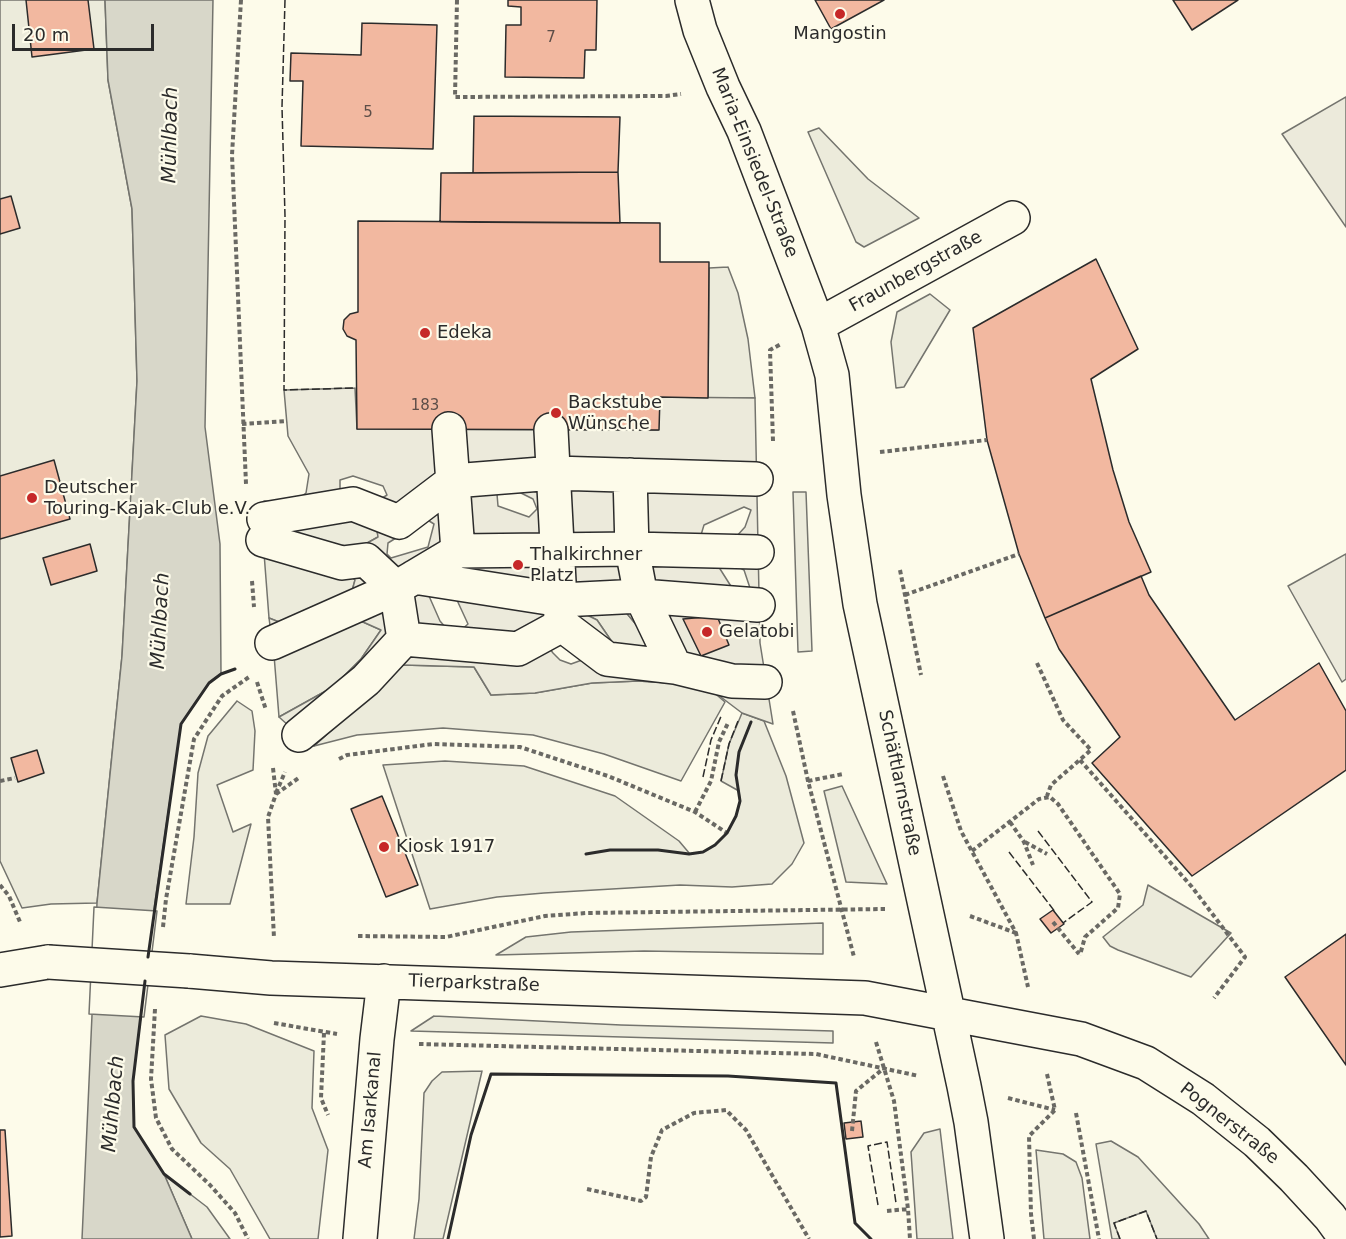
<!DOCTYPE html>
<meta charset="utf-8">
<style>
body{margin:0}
#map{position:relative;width:1346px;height:1239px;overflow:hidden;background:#fdfbea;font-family:"DejaVu Sans",sans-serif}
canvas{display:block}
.scale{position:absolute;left:12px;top:24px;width:142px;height:27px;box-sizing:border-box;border:3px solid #2b2b2b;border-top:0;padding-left:8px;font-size:18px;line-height:21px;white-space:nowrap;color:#2b2b2b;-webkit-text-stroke:4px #fdfbea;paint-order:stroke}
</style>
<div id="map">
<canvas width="1346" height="1239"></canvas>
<div class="scale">20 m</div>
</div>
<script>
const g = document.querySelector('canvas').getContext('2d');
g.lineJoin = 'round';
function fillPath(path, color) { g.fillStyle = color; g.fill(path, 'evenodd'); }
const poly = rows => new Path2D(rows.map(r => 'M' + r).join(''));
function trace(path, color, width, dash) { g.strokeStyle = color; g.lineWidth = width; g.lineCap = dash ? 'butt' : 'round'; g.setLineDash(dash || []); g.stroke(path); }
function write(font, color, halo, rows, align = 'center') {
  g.font = font + ' "DejaVu Sans",sans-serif'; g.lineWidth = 4.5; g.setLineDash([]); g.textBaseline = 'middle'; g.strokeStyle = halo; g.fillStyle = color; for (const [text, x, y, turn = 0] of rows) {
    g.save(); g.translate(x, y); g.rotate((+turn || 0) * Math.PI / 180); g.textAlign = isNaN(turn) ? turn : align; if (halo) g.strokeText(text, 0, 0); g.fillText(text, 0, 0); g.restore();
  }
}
const green = poly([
 [0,0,105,0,108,80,132,209,137,381,122,656,97,903,51,904,22,908,0,861,0,0],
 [819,128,868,179,919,218,864,247,856,242,808,132,819,128],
 [728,267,738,293,748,339,755,398,708,398,709,268,728,267],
 [930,294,950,310,904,387,896,388,891,342,897,312,930,294],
 [793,492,806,492,812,651,798,652,793,492],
 [357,516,377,530,378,537,342,557,291,541,291,524,357,516],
 [264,553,348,572,355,580,352,591,294,628,269,618,264,553],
 [624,610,653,645,643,654,621,655,597,620,587,615,624,610],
 [354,618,381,630,361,659,333,687,279,717,274,655,354,618],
 [403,665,474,667,491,695,535,693,592,683,638,681,705,685,725,702,681,781,604,754,533,735,443,728,357,735,314,746,403,665],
 [237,701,252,711,255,731,253,770,217,785,233,832,251,824,230,904,186,904,194,837,198,773,208,736,237,701],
 [742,713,764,721,786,776,804,843,792,864,772,884,732,887,680,885,544,893,497,897,430,909,383,765,445,761,524,766,615,796,679,841,690,854,703,852,715,845,727,833,736,816,740,801,739,791,721,781,729,744,742,713],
 [842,786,887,884,846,882,824,791,842,786],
 [1148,885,1231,933,1191,977,1118,950,1110,946,1103,937,1143,905,1148,885],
 [823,923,823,954,644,951,496,955,526,937,571,932,823,923],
 [201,1016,246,1024,314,1051,312,1108,328,1150,318,1239,270,1239,230,1169,201,1143,169,1089,165,1035,201,1016],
 [434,1016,621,1025,833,1031,833,1043,411,1031,434,1016],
 [482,1071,443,1239,414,1239,419,1199,424,1093,432,1081,442,1072,482,1071],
 [940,1129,953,1239,917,1239,911,1152,924,1133,940,1129],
 [1111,1141,1138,1157,1199,1224,1209,1239,1157,1239,1146,1211,1114,1223,1120,1239,1112,1239,1096,1144,1111,1141],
 [1036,1150,1063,1154,1076,1162,1082,1178,1090,1239,1044,1239,1036,1150],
 [164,1174,207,1207,230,1239,192,1239,164,1174]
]);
const parking = poly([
 [1346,97,1346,227,1282,134,1346,97],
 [355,388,357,429,658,430,660,397,755,398,760,643,773,724,742,713,705,685,638,681,592,683,535,693,491,695,474,667,403,665,314,746,299,735,279,717,333,687,361,659,381,630,354,618,274,655,269,618,294,628,352,591,355,580,348,572,263,540,264,501,292,503,306,493,309,474,288,436,284,390,355,388],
 [353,476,383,486,387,495,368,507,340,489,340,480,353,476],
 [511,488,533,499,537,509,529,517,498,506,497,494,511,488],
 [744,507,751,510,745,527,735,538,701,535,704,525,744,507],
 [357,516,377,530,378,537,342,557,287,529,357,516],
 [426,519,434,524,428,547,391,558,387,554,388,543,426,519],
 [718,556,744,570,752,594,734,591,715,561,718,556],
 [429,596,456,598,468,624,460,631,446,628,440,621,429,596],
 [624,610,653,645,643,654,621,655,597,620,587,615,624,610],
 [564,643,582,660,571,664,560,660,553,653,547,645,564,643],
 [1346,554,1346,679,1342,682,1288,586,1346,554]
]);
const water = poly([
 [105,0,213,0,205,427,220,544,221,674,209,683,181,724,155,902,133,1081,134,1127,164,1174,192,1239,82,1239,97,903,122,656,137,381,132,209,108,80,105,0]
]);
const pier = poly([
 [94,907,157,911,144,1017,89,1014,94,907]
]);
const building = poly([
 [26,0,88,0,94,49,32,57,26,0],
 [508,0,597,0,596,50,585,50,584,78,505,77,506,25,521,25,521,7,508,6,508,0],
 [815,0,884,0,831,29,815,0],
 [1173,0,1238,0,1192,30,1173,0],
 [362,23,437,25,433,149,301,146,303,81,290,81,291,53,361,55,362,23],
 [474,116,620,117,618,172,473,173,474,116],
 [618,172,620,223,440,222,441,173,618,172],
 [11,196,20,228,0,234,0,199,11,196],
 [358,221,660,223,660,262,709,262,708,398,660,397,659,430,357,429,356,340,347,336,343,329,344,320,350,314,358,312,358,221],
 [1096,259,1138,349,1091,379,1113,470,1129,522,1151,572,1045,618,1019,554,987,440,973,328,1096,259],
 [54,460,70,519,0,539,0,476,54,460],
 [90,544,97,571,51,585,43,558,90,544],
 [1141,576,1149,595,1235,720,1319,663,1346,711,1346,770,1192,876,1092,763,1120,737,1059,649,1045,618,1141,576],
 [717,616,729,645,701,656,683,619,717,616],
 [37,750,44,773,18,782,11,758,37,750],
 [382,796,418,885,386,897,351,809,382,796],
 [1053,910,1064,924,1051,933,1040,919,1053,910],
 [1346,934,1346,1065,1285,977,1346,934],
 [861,1121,863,1137,846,1139,844,1123,861,1121],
 [0,1130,5,1130,12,1236,0,1237,0,1130]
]);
const path = poly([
 [241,0,232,155,246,484],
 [457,0,455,97,666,96,681,94],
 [242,424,287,421],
 [773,441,770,350,781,344],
 [880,452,987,440],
 [900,570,921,675],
 [252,581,254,607],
 [905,595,1019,554],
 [1037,663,1063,720,1091,750,1051,785,1047,796],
 [257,682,266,710],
 [793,711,808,781,854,957],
 [339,759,347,755,433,744,520,747,608,776,695,812,727,833],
 [1080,760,1192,887,1245,957,1214,998],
 [273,768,276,794,268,817,274,938],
 [943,776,961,831,1016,933,1028,987],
 [0,781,15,778],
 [808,781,843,774],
 [276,793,285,772],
 [276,794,300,777],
 [695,812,711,781,719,742,728,723],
 [1010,822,1024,842,1033,865],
 [1025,842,1047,854],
 [972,851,1039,799,1050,797,1058,804,1120,894,1118,908,1085,937,1080,955],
 [0,885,9,896,20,922],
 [970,916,1016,933],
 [1053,922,1079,954],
 [163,927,166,899,194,739,222,696,249,677],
 [358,936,446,937,545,916,586,913,885,909],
 [155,1009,151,1079,156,1118,172,1149,210,1185,235,1213,248,1239],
 [274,1023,337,1034],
 [324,1033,321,1098,328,1115],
 [876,1042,894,1101,908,1209,910,1239],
 [419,1044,816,1054,919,1076],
 [1047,1074,1055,1110],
 [1008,1098,1055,1110],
 [1076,1113,1099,1239],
 [852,1131,856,1091,883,1069],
 [587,1189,641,1201,646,1197,651,1157,662,1130,694,1113,726,1110,746,1130,809,1239],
 [887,1211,908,1209],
 [1034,1239,1031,1214,1029,1136,1055,1110]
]);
const minor = poly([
 [692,0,700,30,723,87,744,131,818,325,832,375,844,495,860,604,964,1086,971,1122,987,1239],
 [818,325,1013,218],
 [551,430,561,620],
 [630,475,632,549,757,552],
 [264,519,353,504,399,522,453,481,554,473,756,479],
 [263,540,342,563,366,560,396,588,272,643],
 [458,551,632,549,641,596,675,667,732,681,765,682],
 [414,577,561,600,641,596,758,605],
 [404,639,518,649,562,625,607,659,675,667],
 [299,735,366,680,404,639,396,588,458,551,449,429],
 [0,970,48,962],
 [189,971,271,978,865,998,1081,1039,1146,1063,1203,1099,1257,1142,1294,1178,1330,1217,1346,1239],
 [360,1239,377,1039,384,981]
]);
const minorBridge = poly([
 [48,962,189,971]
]);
const fence = poly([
 [285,0,282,107,285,216,284,390,355,388],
 [703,777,711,740,722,714],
 [721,781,729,744,738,721],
 [1038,831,1092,902,1063,923],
 [1009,852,1056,913],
 [878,1205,868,1146,887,1142,896,1203],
 [1120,1239,1114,1223,1146,1211,1157,1239]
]);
const wall = poly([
 [586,854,610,850,658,850,689,854,703,852,715,845,727,833,736,816,740,801,736,775,739,752,751,722],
 [148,957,181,724,209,683,221,674,235,669],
 [145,981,133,1081,134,1127,164,1174,190,1194],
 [448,1239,471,1135,491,1074,728,1076,836,1083,855,1223,871,1239]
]);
const markers = [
 [840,14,6,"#c62828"],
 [425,333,6,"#c62828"],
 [556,413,6,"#c62828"],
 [32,498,6,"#c62828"],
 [518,565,6,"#c62828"],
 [707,632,6,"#c62828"],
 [384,847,6,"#c62828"]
];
const numberNames = [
 ["7",551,38],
 ["5",368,113],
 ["183",425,406]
];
const poiNames = [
 ["Mangostin",840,34,"center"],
 ["Edeka",437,333],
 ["Backstube",568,403],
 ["Wünsche",568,424],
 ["Deutscher",44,488],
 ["Touring-Kajak-Club e.V.",44,509],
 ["Thalkirchner",530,555],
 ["Platz",530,576],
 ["Gelatobi",719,632],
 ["Kiosk 1917",396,847]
];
const streetNames = [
 ["Maria-Einsiedel-Straße",754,163,68],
 ["Fraunbergstraße",916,272,-29],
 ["Schäftlarnstraße",899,783,78],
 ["Tierparkstraße",474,984,2],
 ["Am Isarkanal",371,1110,-85],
 ["Pognerstraße",1229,1124,38]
];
const waterNames = [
 ["Mühlbach",171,135,-89],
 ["Mühlbach",161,621,-87],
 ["Mühlbach",114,1104,-85]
];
fillPath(green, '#ecebdb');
trace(green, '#74746e', 1.5);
fillPath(parking, '#eceadb');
trace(parking, '#74746e', 1.5);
fillPath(water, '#d8d7c9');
trace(water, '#74746e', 1.5);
fillPath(pier, '#fdfbea');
trace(pier, '#74746e', 1.5);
fillPath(building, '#f2b8a0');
trace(building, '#2b2b2b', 1.5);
trace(minor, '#2b2b2b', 36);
trace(path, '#6a6964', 4, [4.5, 3]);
trace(minor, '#fdfbea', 33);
trace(minorBridge, '#2b2b2b', 36, []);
trace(minorBridge, '#fdfbea', 33);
trace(fence, '#2b2b2b', 1.5, [8, 3]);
trace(wall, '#2b2b2b', 3);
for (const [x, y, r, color] of markers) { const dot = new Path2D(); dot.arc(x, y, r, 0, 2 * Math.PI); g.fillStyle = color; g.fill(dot); trace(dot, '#fdfbea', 2); }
write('15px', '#5d4e48', null, numberNames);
write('18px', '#2b2b2b', '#fdfbea', poiNames, 'left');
write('18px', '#2b2b2b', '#fdfbea', streetNames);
write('italic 20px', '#2b2b2b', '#fdfbea', waterNames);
</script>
